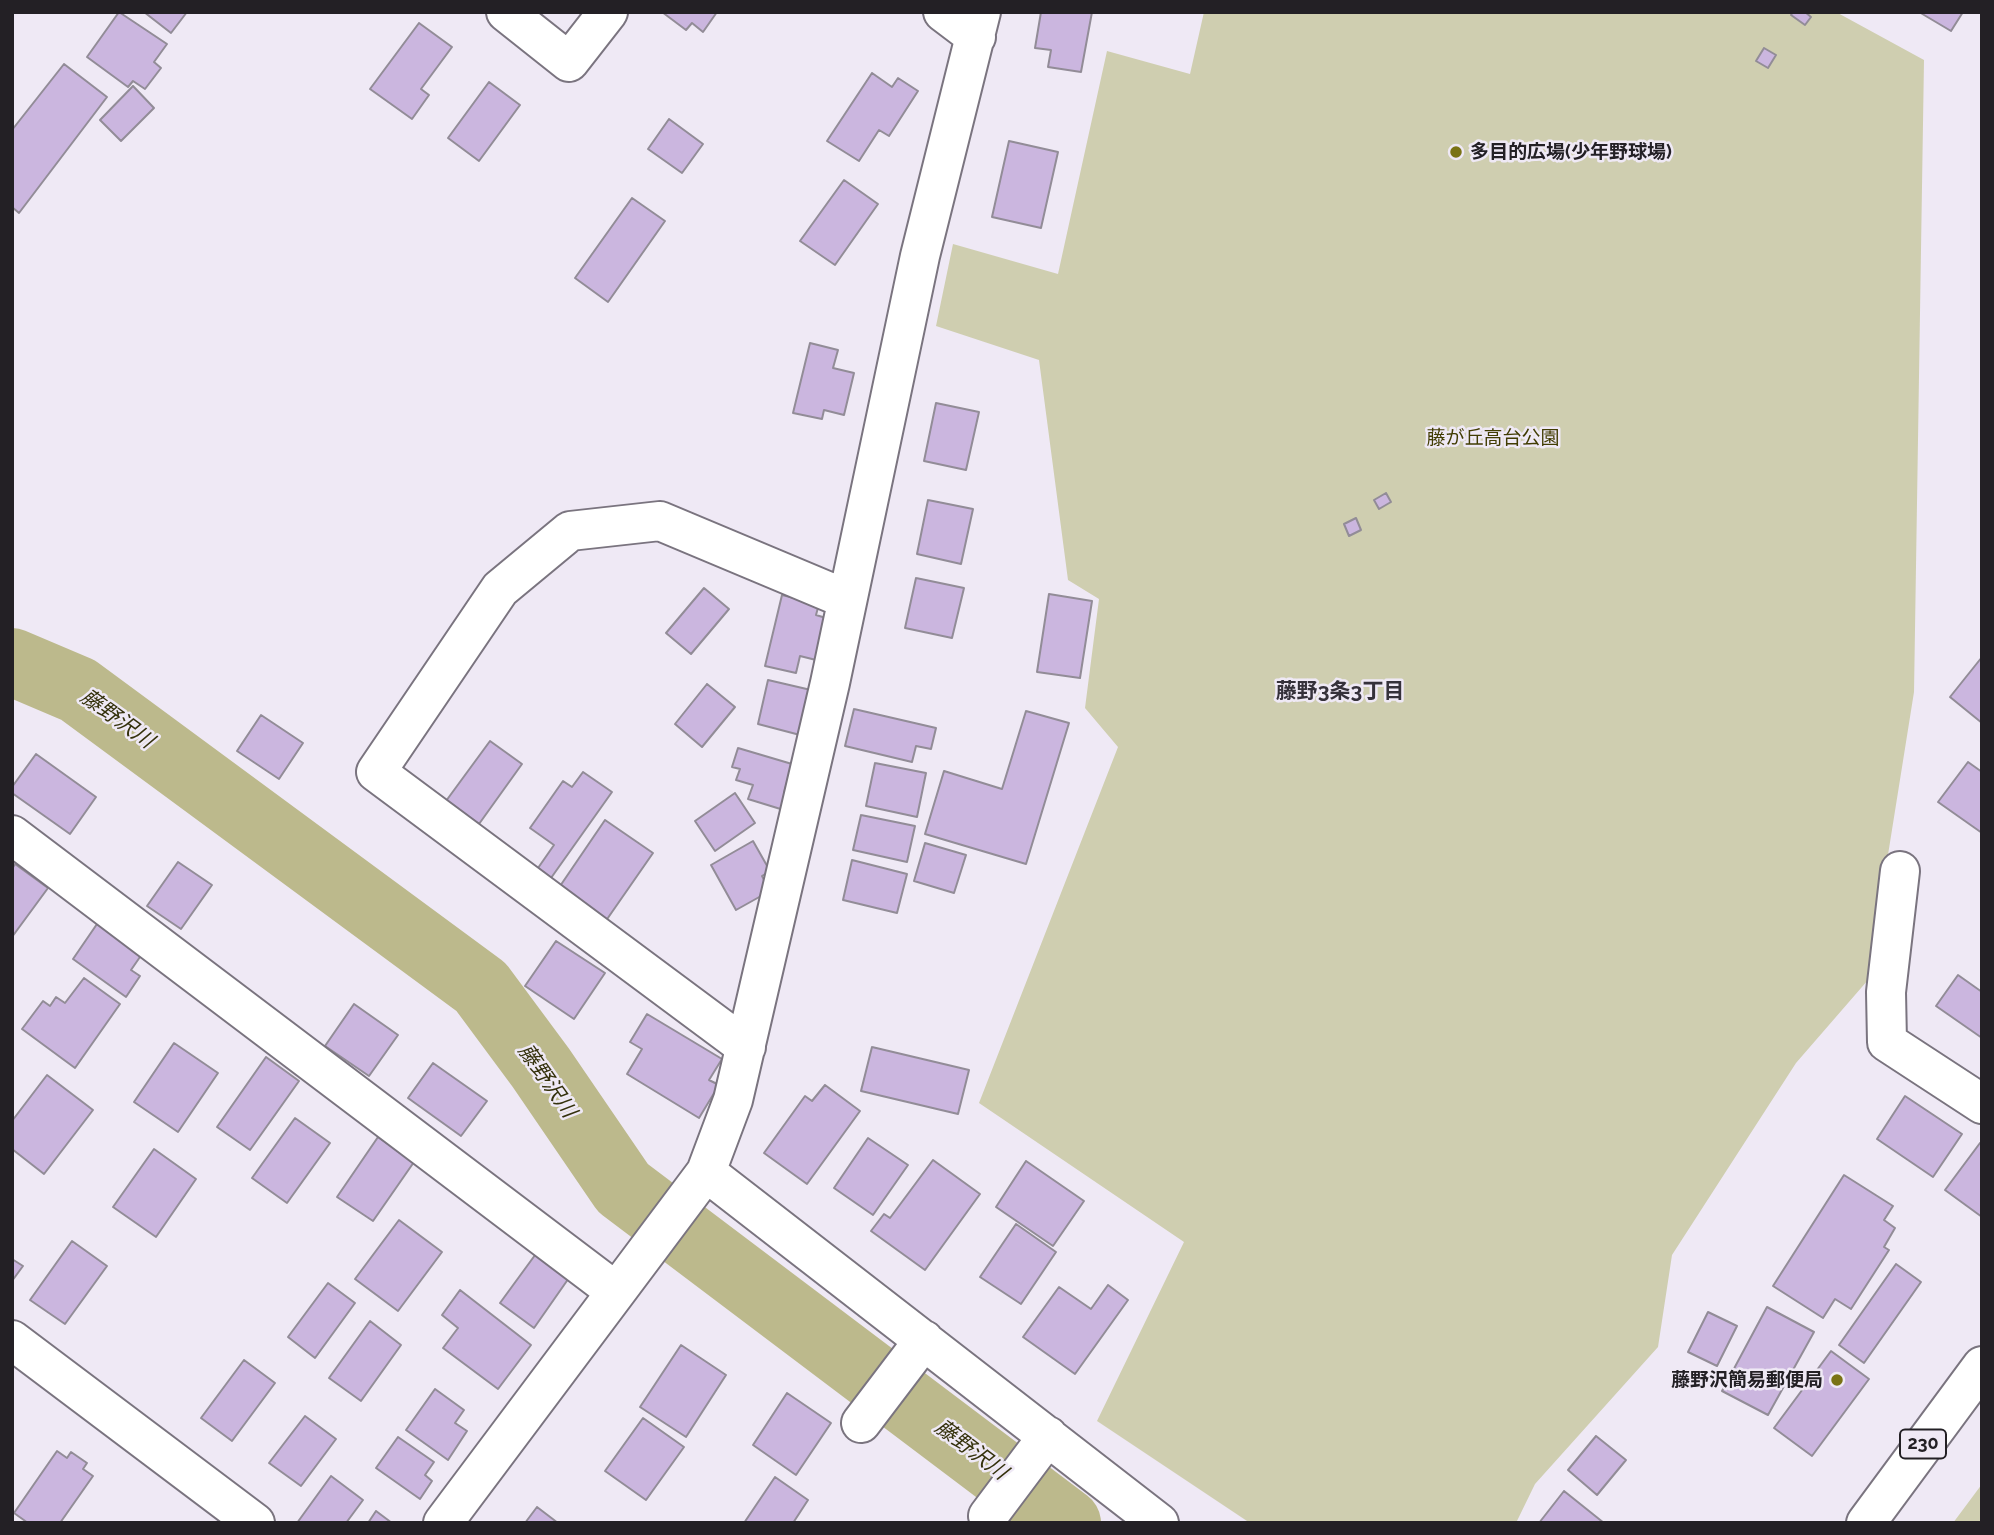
<!DOCTYPE html>
<meta charset="utf-8">
<style>
body{margin:0}
#map{position:relative;width:1994px;height:1535px;overflow:hidden;background:#efe9f5;font-family:Raleway,sans-serif}
canvas{display:block}
.frame{position:absolute;inset:0;border:14px solid #232025;pointer-events:none}
</style>
<div id="map">
<canvas width="1994" height="1535"></canvas>
<div class="frame"></div>
</div>
<script>
const g = document.querySelector('canvas').getContext('2d');
g.lineJoin = 'round';
function fillPath(path, color) { g.fillStyle = color; g.fill(path, 'evenodd'); }
const poly = rows => new Path2D(rows.map(r => 'M' + r).join(''));
function trace(path, color, width, dash) { g.strokeStyle = color; g.lineWidth = width; g.lineCap = dash ? 'butt' : 'round'; g.setLineDash(dash || []); g.stroke(path); }
function write(font, color, halo, rows, align = 'center') {
  g.font = font + ' Raleway,"Noto Sans JP",sans-serif'; g.lineWidth = 5; g.setLineDash([]); g.textBaseline = 'middle'; g.strokeStyle = halo; g.fillStyle = color; for (const [text, x, y, turn = 0] of rows) {
    g.save(); g.translate(x, y); g.rotate((+turn || 0) * Math.PI / 180); g.textAlign = isNaN(turn) ? turn : align; if (halo) g.strokeText(text, 0, 0); g.fillText(text, 0, 0); g.restore();
  }
}
const green = poly([
 [1204,12,1836,12,1924,60,1914,692,1868,980,1796,1063,1672,1255,1658,1347,1535,1484,1516,1523,1250,1523,1097,1421,1184,1242,979,1103,1118,747,1085,708,1099,599,1068,580,1039,360,936,326,953,244,1058,274,1107,51,1190,74],
 [1982,1484,1982,1523,1953,1523]
]);
const river = poly([
 [12,662,78,690,481,987,541,1068,623,1188,1067,1523]
]);
const building = poly([
 [119,12,167,44,154,62,161,68,145,89,133,81,128,87,87,57,119,12],
 [144,12,187,12,171,33,144,12],
 [662,12,717,12,703,32,692,23,686,30,662,12],
 [1041,12,1092,12,1081,72,1048,67,1051,50,1035,48,1041,12],
 [1793,12,1805,12,1811,17,1805,25,1791,15,1793,12],
 [1919,12,1963,12,1951,31,1919,12],
 [419,23,452,47,421,89,429,95,412,119,370,89,419,23],
 [1764,48,1776,55,1768,68,1756,61,1764,48],
 [64,64,107,97,19,213,12,207,12,130,64,64],
 [872,73,892,87,898,78,918,91,889,136,879,130,859,161,827,141,872,73],
 [489,82,520,105,479,161,448,138,489,82],
 [133,86,154,108,121,141,100,120,133,86],
 [669,119,703,144,682,173,648,149,669,119],
 [1009,141,1058,152,1041,228,992,217,1009,141],
 [844,180,878,204,835,265,800,241,844,180],
 [632,198,665,221,608,302,575,278,632,198],
 [810,343,838,350,833,368,854,373,844,415,824,410,822,419,793,413,810,343],
 [936,403,979,412,966,470,924,461,936,403],
 [1386,493,1391,502,1379,509,1374,500,1386,493],
 [928,500,973,509,961,564,917,554,928,500],
 [1356,518,1361,530,1349,536,1344,524,1356,518],
 [916,578,964,588,952,638,905,628,916,578],
 [704,588,729,609,691,654,666,633,704,588],
 [1049,594,1092,601,1080,678,1037,672,1049,594],
 [782,595,819,604,816,615,826,618,816,660,800,656,796,673,765,666,782,595],
 [1982,657,1982,723,1950,697,1982,657],
 [768,680,811,690,800,735,758,724,768,680],
 [707,684,735,707,702,747,675,724,707,684],
 [854,709,936,728,931,749,916,746,912,762,845,746,854,709],
 [1026,711,1069,723,1026,864,925,834,944,771,1002,789,1026,711],
 [261,715,303,743,279,779,237,751,261,715],
 [490,741,522,764,479,824,446,801,490,741],
 [738,748,792,764,784,793,791,795,787,811,748,799,753,785,736,780,740,769,732,767,738,748],
 [36,754,96,797,70,834,12,793,12,787,36,754],
 [1968,762,1982,772,1982,833,1938,802,1968,762],
 [875,763,926,773,917,817,866,806,875,763],
 [583,772,612,792,551,878,538,868,554,845,530,828,563,781,572,787,583,772],
 [735,793,755,823,715,851,695,821,735,793],
 [861,815,915,826,907,862,853,850,861,815],
 [605,820,653,853,603,925,556,892,605,820],
 [753,841,770,871,762,876,770,891,736,910,711,865,753,841],
 [925,843,966,855,954,893,914,881,925,843],
 [852,860,907,874,897,913,843,900,852,860],
 [178,862,212,885,181,929,147,906,178,862],
 [15,864,48,888,12,937,12,869,15,864],
 [97,924,142,954,131,970,140,976,126,997,73,959,97,924],
 [556,941,605,973,574,1019,525,986,556,941],
 [1958,975,1982,992,1982,1038,1936,1006,1958,975],
 [84,978,120,1004,75,1068,22,1029,43,1001,50,1006,56,997,65,1003,84,978],
 [354,1004,398,1035,369,1076,325,1046,354,1004],
 [647,1014,722,1059,709,1080,719,1085,699,1118,627,1074,642,1049,630,1042,647,1014],
 [174,1043,218,1073,178,1132,134,1102,174,1043],
 [872,1047,969,1070,958,1114,861,1091,872,1047],
 [266,1057,299,1081,250,1150,217,1127,266,1057],
 [433,1063,487,1101,461,1136,408,1098,433,1063],
 [47,1075,93,1110,44,1174,12,1149,12,1121,47,1075],
 [825,1085,860,1111,807,1184,764,1153,805,1096,812,1101,825,1085],
 [1905,1096,1962,1134,1933,1177,1877,1139,1905,1096],
 [295,1118,330,1143,287,1203,252,1178,295,1118],
 [378,1137,414,1162,373,1221,337,1197,378,1137],
 [868,1138,908,1165,873,1215,834,1188,868,1138],
 [1980,1143,1982,1144,1982,1217,1945,1190,1980,1143],
 [154,1149,196,1179,156,1237,113,1207,154,1149],
 [933,1160,980,1194,925,1270,871,1231,884,1214,890,1218,933,1160],
 [1026,1161,1084,1201,1053,1246,996,1207,1026,1161],
 [1844,1175,1893,1206,1884,1220,1895,1228,1884,1247,1889,1250,1851,1309,1835,1299,1823,1318,1773,1286,1844,1175],
 [399,1220,442,1252,398,1311,355,1279,399,1220],
 [1016,1224,1056,1252,1021,1304,980,1277,1016,1224],
 [72,1241,107,1266,65,1324,30,1300,72,1241],
 [538,1251,571,1275,534,1328,500,1303,538,1251],
 [12,1259,23,1266,12,1281,12,1259],
 [1896,1264,1921,1282,1864,1363,1839,1345,1896,1264],
 [328,1283,355,1303,315,1358,288,1337,328,1283],
 [1108,1285,1128,1300,1075,1374,1023,1337,1059,1287,1091,1309,1108,1285],
 [460,1290,531,1345,498,1389,443,1348,458,1328,442,1315,460,1290],
 [1767,1307,1814,1332,1768,1415,1722,1391,1767,1307],
 [1708,1312,1737,1326,1717,1366,1688,1352,1708,1312],
 [370,1321,401,1345,361,1401,329,1378,370,1321],
 [681,1345,726,1375,686,1437,640,1407,681,1345],
 [1831,1351,1869,1379,1812,1456,1774,1428,1831,1351],
 [244,1360,275,1383,232,1441,201,1418,244,1360],
 [435,1389,464,1410,455,1423,467,1431,448,1460,406,1430,435,1389],
 [787,1393,831,1423,796,1475,753,1445,787,1393],
 [305,1416,336,1439,301,1486,269,1463,305,1416],
 [643,1418,684,1447,646,1500,605,1471,643,1418],
 [1596,1436,1626,1460,1597,1495,1568,1470,1596,1436],
 [398,1437,434,1462,425,1475,432,1481,420,1499,376,1468,398,1437],
 [57,1451,67,1458,71,1452,87,1463,83,1469,93,1476,60,1523,28,1523,14,1513,57,1451],
 [331,1476,363,1500,346,1523,297,1523,331,1476],
 [775,1477,808,1500,793,1523,744,1523,775,1477],
 [1564,1491,1604,1523,1539,1523,1564,1491],
 [537,1507,558,1523,525,1523,537,1507],
 [376,1511,392,1523,368,1523,376,1511]
]);
const minor = poly([
 [506,12,569,62,608,12],
 [943,12,976,37],
 [12,835,615,1291],
 [1900,871,1886,992,1887,1042,1982,1104],
 [746,1047,376,772,500,589,570,531,660,521,846,599],
 [706,1172,1159,1523],
 [12,1340,255,1523],
 [861,1423,924,1340],
 [988,1516,1048,1436],
 [443,1523,706,1172,733,1100,830,683,920,256,981,12]
]);
const trunk = poly([
 [1866,1523,1982,1366]
]);
const markers = [
 [1456,152,7,"#7a7315"],
 [1837,1380,7,"#7a7315"]
];
const shields = [
 [1923,1444,46]
];
const shieldNames = [
 ["230",1923,1444]
];
const poiNames = [
 ["多目的広場(少年野球場)",1470,152],
 ["藤野沢簡易郵便局",1823,1380,"right"]
];
const parkNames = [
 ["藤が丘高台公園",1493,438]
];
const neighbourhoodNames = [
 ["藤野3条3丁目",1340,692]
];
const waterNames = [
 ["藤野沢川",117,719,36],
 ["藤野沢川",547,1081,55],
 ["藤野沢川",971,1450,37]
];
fillPath(green, '#cfceb0');
trace(river, '#bcb98c', 68);
fillPath(building, '#cbb6df');
trace(building, '#928c97', 2);
trace(minor, '#7a747f', 42);
trace(trunk, '#7a747f', 42);
trace(minor, '#fff', 38);
trace(trunk, '#fff', 38);
for (const [x, y, r, color] of markers) { const dot = new Path2D(); dot.arc(x, y, r, 0, 2 * Math.PI); g.fillStyle = color; g.fill(dot); trace(dot, '#efe9f5', 2.5); }
for (const [x, y, w] of shields) { const box = new Path2D(); box.roundRect(x - w / 2, y - 14.5, w, 29, 5); g.fillStyle = '#efe9f5'; g.fill(box); trace(box, '#232025', 2); }
write('bold 18px', '#232025', null, shieldNames);
write('bold 19px', '#232025', '#efe9f5', poiNames, 'left');
write('19px', '#413c02', '#efe9f5', parkNames);
write('bold 21px', '#35313a', '#efe9f5', neighbourhoodNames);
write('italic 21px', '#34310c', '#efe9f5', waterNames);
</script>
